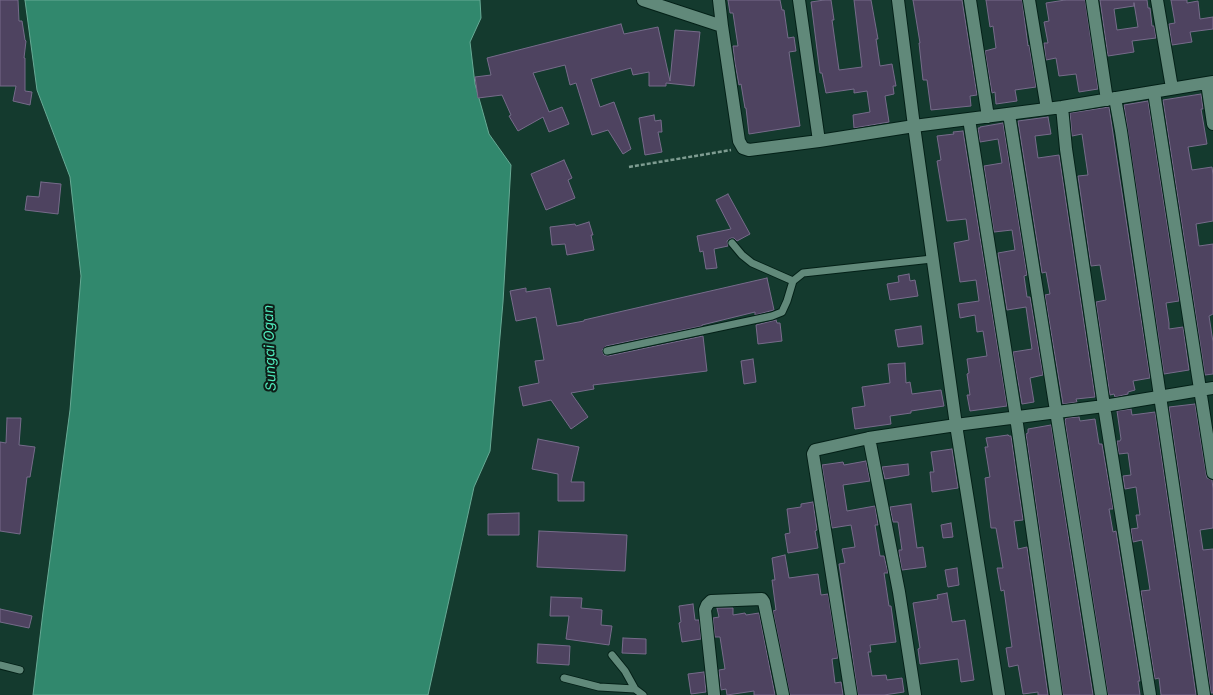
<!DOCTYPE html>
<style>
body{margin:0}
canvas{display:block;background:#143a2e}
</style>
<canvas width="1213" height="695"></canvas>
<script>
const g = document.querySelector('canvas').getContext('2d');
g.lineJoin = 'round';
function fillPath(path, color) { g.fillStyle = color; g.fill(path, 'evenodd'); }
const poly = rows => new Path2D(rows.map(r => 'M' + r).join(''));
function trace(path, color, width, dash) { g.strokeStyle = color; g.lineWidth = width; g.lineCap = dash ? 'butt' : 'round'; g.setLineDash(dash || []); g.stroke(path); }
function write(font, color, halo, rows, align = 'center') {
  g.font = font + ' Inter,sans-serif'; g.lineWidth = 4; g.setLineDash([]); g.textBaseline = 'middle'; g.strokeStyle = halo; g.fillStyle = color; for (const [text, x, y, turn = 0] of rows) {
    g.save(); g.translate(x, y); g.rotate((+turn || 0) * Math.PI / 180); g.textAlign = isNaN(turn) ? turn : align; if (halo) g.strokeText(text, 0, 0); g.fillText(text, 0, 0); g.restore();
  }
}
const water = poly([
 [25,0,480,0,481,18,470,42,475,84,489,134,511,165,503,302,490,451,474,487,428,695,33,695,43,612,70,410,81,276,70,177,37,90,25,0]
]);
const building = poly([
 [0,0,18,0,19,21,22,21,25,40,26,41,24,58,25,58,25,91,32,92,30,105,13,101,16,86,0,86,0,0],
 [728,0,780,0,782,10,784,10,788,38,794,37,796,51,789,52,800,126,749,134,746,108,745,108,741,84,739,85,735,63,733,46,738,46,733,13,730,13,728,0],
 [824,0,831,0,834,20,832,20,839,70,862,67,854,0,871,0,878,39,876,39,880,66,892,64,896,86,893,86,894,94,885,96,889,122,854,128,853,115,870,112,867,91,854,93,854,89,826,93,822,73,820,73,811,2,824,0],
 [913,0,962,0,977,95,970,96,971,106,931,110,927,80,923,80,919,43,920,43,913,0],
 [986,0,1022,0,1028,46,1029,45,1036,87,1015,90,1017,101,996,104,995,92,992,93,985,51,996,48,993,26,990,27,986,0],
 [1065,0,1085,0,1098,89,1079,92,1076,74,1059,76,1056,58,1046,60,1044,43,1048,43,1044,22,1049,21,1046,3,1065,0],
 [1100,0,1147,0,1148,8,1150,8,1152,26,1154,26,1156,38,1132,41,1134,52,1108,56,1100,0],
 [1134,3,1138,27,1117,30,1114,9,1134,6,1134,3],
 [1171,0,1187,0,1187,3,1198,1,1200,19,1213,17,1213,29,1190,32,1192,42,1172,45,1169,24,1175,23,1171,0],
 [621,24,624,34,658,27,670,81,675,30,700,32,694,86,666,83,666,86,649,86,649,72,633,75,631,68,591,79,600,107,614,102,631,149,623,154,608,130,592,135,576,83,570,85,565,65,533,73,549,112,562,107,569,124,549,132,543,117,518,131,509,116,511,115,502,95,478,98,475,77,491,75,487,58,621,24],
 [1201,94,1203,109,1201,109,1207,144,1188,147,1192,170,1212,167,1213,175,1213,221,1196,224,1199,246,1213,244,1213,314,1209,316,1213,342,1213,374,1205,375,1163,100,1201,94],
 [1148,101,1179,301,1166,303,1169,323,1169,329,1183,327,1189,370,1164,374,1124,105,1148,101],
 [1109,107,1150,378,1133,381,1135,390,1128,392,1128,394,1115,397,1114,394,1110,395,1096,302,1106,300,1100,265,1091,266,1078,176,1088,175,1082,134,1072,136,1070,113,1109,107],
 [654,115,655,121,661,120,662,132,658,132,662,152,645,155,639,118,654,115],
 [1048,117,1051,134,1035,136,1038,158,1059,155,1095,397,1076,399,1077,402,1063,404,1045,295,1050,294,1046,272,1042,273,1018,121,1048,117],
 [1003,123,1027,275,1024,276,1027,297,1030,297,1043,375,1030,378,1034,402,1022,404,1013,352,1032,349,1026,307,1007,310,998,253,1015,250,1012,230,994,232,984,166,1002,163,998,139,980,142,978,128,980,128,980,127,1003,123],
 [963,131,1007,406,970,411,967,395,970,395,967,374,969,373,967,359,987,356,983,331,977,332,975,315,960,318,958,304,979,301,976,280,960,282,954,243,969,240,966,219,947,221,937,161,941,160,937,136,954,134,953,132,963,131],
 [564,160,572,178,568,180,575,198,546,210,531,174,564,160],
 [41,182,61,184,58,214,25,210,27,196,39,197,41,182],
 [728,194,750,234,737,241,734,238,731,238,727,241,728,246,714,249,717,268,706,269,703,251,700,252,697,236,731,229,716,200,728,194],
 [589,222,593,235,591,235,594,250,567,255,565,244,552,245,550,227,575,224,576,226,589,222],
 [909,274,910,281,915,280,918,296,890,300,887,284,899,282,898,276,909,274],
 [767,278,774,310,755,315,755,312,702,325,702,326,606,346,602,350,604,355,608,356,703,336,707,371,593,385,594,389,571,393,588,417,571,429,551,400,523,406,519,387,539,383,535,361,544,360,536,317,516,321,510,291,526,288,526,292,550,288,557,326,584,321,584,320,767,278],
 [776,320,777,323,780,323,782,341,758,344,756,325,776,320],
 [921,326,923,344,898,347,895,330,921,326],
 [753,359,756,382,744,384,741,361,753,359],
 [905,363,906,383,910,382,912,394,941,390,944,406,911,411,911,413,890,416,891,424,855,429,852,408,865,406,862,387,890,383,888,364,905,363],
 [1195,404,1206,474,1207,478,1212,480,1213,489,1213,528,1200,530,1203,550,1213,549,1213,693,1211,693,1169,407,1195,404],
 [1131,409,1132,415,1155,412,1196,695,1161,695,1159,678,1155,679,1141,591,1150,590,1147,570,1142,540,1133,542,1131,529,1138,528,1136,515,1140,515,1136,487,1125,489,1123,476,1131,475,1128,453,1119,454,1117,441,1120,441,1121,439,1117,411,1131,409],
 [1079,417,1080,421,1095,419,1099,444,1102,444,1113,509,1109,509,1113,532,1116,531,1140,681,1138,681,1140,695,1108,695,1065,421,1066,418,1079,417],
 [7,418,21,418,19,445,35,447,30,477,27,477,20,534,0,531,0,442,6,443,7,418],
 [1051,425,1093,695,1063,695,1026,434,1028,433,1028,429,1051,425],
 [1008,435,1009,436,1011,436,1023,520,1014,521,1018,549,1027,547,1048,695,1038,695,1038,692,1023,694,1018,665,1009,667,1006,648,1012,647,1004,590,1001,591,997,568,1003,568,996,528,991,528,985,478,990,477,985,447,988,447,986,438,1008,435],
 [538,439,579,447,571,482,584,482,584,501,558,501,558,474,532,469,538,439],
 [952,449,958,488,932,492,930,472,934,472,931,452,952,449],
 [866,461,870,481,843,485,847,511,875,506,878,525,875,525,880,556,884,556,888,573,884,573,889,606,891,606,896,642,870,645,871,652,868,652,872,676,886,675,887,680,902,678,904,692,884,695,858,695,839,564,845,563,842,549,855,547,851,525,832,528,822,465,843,462,844,465,866,461],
 [908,464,909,475,885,479,882,467,908,464],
 [813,502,817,530,815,531,818,548,788,553,785,534,790,533,787,509,801,507,801,504,813,502],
 [911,504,917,548,923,547,926,567,902,570,899,553,899,550,902,550,898,522,893,522,890,507,911,504],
 [519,513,519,535,488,535,488,514,519,513],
 [951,523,953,537,943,538,941,525,951,523],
 [539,531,627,535,625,571,537,567,539,531],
 [785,555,789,578,818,574,821,595,828,594,838,658,832,659,835,683,841,682,843,695,790,695,773,611,776,610,772,580,775,580,772,558,785,555],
 [957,568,959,585,948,587,945,570,957,568],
 [947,593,952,622,965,620,974,680,961,682,958,659,920,664,918,649,920,648,913,603,938,599,937,595,947,593],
 [551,597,582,598,581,608,602,610,601,625,612,626,609,645,566,639,569,616,550,616,551,597],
 [693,604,695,620,699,620,701,639,682,642,679,623,681,622,679,606,693,604],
 [717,608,733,608,733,615,745,613,746,615,759,613,775,695,754,695,754,691,727,695,726,689,721,690,719,670,725,669,720,637,715,637,713,618,719,617,717,608],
 [0,609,32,616,29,628,0,622,0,609],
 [623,638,646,639,646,654,622,653,623,638],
 [538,644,570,646,569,665,537,663,538,644],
 [704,672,706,692,691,694,688,674,704,672]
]);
const path = poly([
 [629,167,731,150]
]);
const lane = poly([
 [732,243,742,255,752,263,793,281],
 [607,351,772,316,782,312,787,301,793,281,803,273,932,259],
 [612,655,625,671,635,689],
 [0,665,20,670],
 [564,678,599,687,635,689,643,695]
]);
const street = poly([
 [643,0,722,26,739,141,743,148,749,150,819,141,914,126,898,0],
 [719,0,722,26],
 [799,0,819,141],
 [970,0,988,117],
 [1029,0,1047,109],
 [1092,0,1107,100],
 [1157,0,1172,88],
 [1207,83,1213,124],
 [1154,92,1213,473],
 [1115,98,1121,131,1204,695],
 [1062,107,1066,149,1104,406,1150,695],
 [1009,114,1101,695],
 [969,119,1016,417,1056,695],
 [869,438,899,592,915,695],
 [714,695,705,610,707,605,711,601,762,599,764,602,783,695],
 [851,695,813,454,815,450,869,438,956,425,1104,406,1213,388],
 [999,695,956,425,914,126,1062,107,1213,82]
]);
const waterNames = [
 ["Sungai Ogan",270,348,-92]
];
fillPath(water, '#31886d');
trace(water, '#67aa95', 1);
fillPath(building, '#4e4360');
trace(building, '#766b8a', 1);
trace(lane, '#032017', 9);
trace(street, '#032017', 14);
trace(path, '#7e9c91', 2.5, [4, 2]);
trace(lane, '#61897a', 7);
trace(street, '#61897a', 12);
write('italic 14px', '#4febbc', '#0e1e18', waterNames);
</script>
